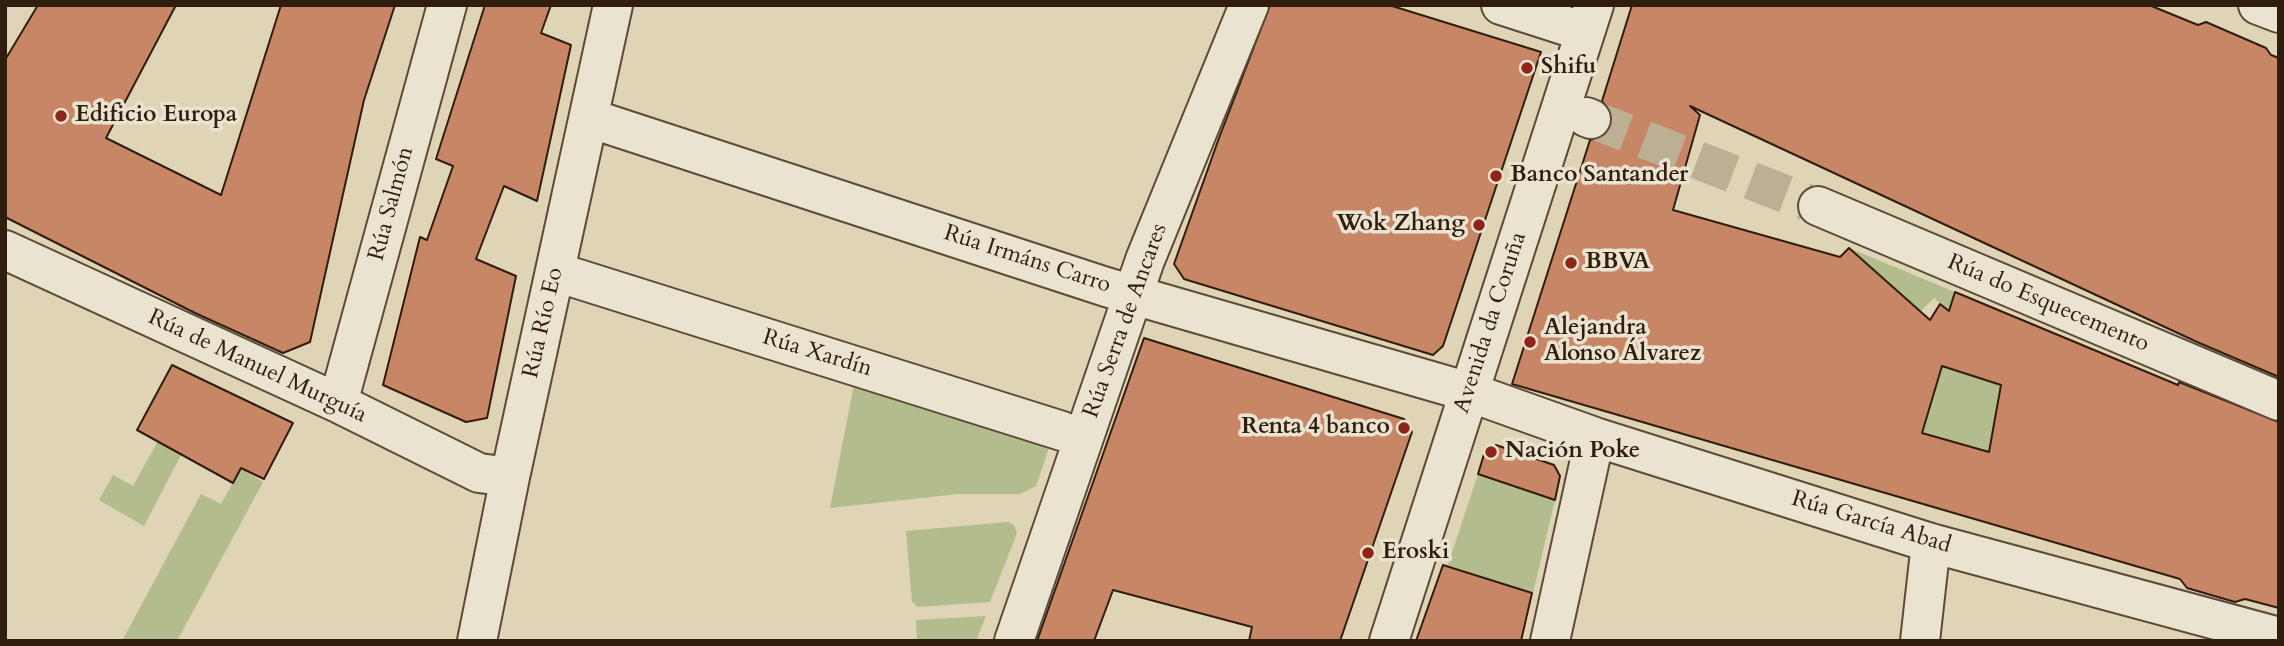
<!DOCTYPE html>
<meta charset="utf-8">
<style>
body{margin:0}
#map{position:relative;width:2284px;height:646px;overflow:hidden;background:#dfd4b6;font-family:Cardo,serif}
canvas{display:block}
.frame{position:absolute;inset:0;border:7px solid #311d0d;pointer-events:none}
</style>
<div id="map">
<canvas width="2284" height="646"></canvas>
<div class="frame"></div>
</div>
<script>
const g = document.querySelector('canvas').getContext('2d');
g.lineJoin = 'round';
function fillPath(path, color) { g.fillStyle = color; g.fill(path, 'evenodd'); }
const poly = rows => new Path2D(rows.map(r => 'M' + r).join(''));
function trace(path, color, width, dash) { g.strokeStyle = color; g.lineWidth = width; g.lineCap = dash ? 'butt' : 'round'; g.setLineDash(dash || []); g.stroke(path); }
function write(font, color, halo, rows, align = 'center') {
  g.font = font + ' Cardo,serif'; g.lineWidth = 7; g.setLineDash([]); g.textBaseline = 'middle'; g.strokeStyle = halo; g.fillStyle = color; for (const [text, x, y, turn = 0] of rows) {
    g.save(); g.translate(x, y); g.rotate((+turn || 0) * Math.PI / 180); g.textAlign = isNaN(turn) ? turn : align; if (halo) g.strokeText(text, 0, 0); g.fillText(text, 0, 0); g.restore();
  }
}
const green = poly([
 [1849,248,1955,292,1948,311,1934,298,1921,311],
 [1931,362,2008,377,1989,452,1922,433,1930,408,1917,403],
 [857,369,1052,439,1036,486,1020,494,958,494,830,508],
 [158,441,181,455,144,526,99,500,113,475,133,486],
 [241,468,263,482,177,641,122,641,201,494,221,504],
 [1478,474,1555,500,1533,593,1448,565],
 [1008,522,1014,525,1017,533,990,602,918,607,912,602,906,531],
 [986,616,976,641,917,641,916,620]
]);
const building = poly([
 [38,5,176,5,106,138,221,195,281,5,395,5,364,100,310,342,283,353,195,313,5,217,5,60,38,5],
 [485,5,551,5,541,33,571,45,537,201,504,186,476,259,516,276,487,418,466,422,383,385,420,237,427,240,453,166,436,159,485,5],
 [1270,5,1389,5,1541,52,1443,346,1433,355,1184,279,1174,264,1219,138,1270,5],
 [1632,5,2149,5,2198,25,2206,22,2266,48,2271,55,2279,58,2279,377,2197,342,1690,106,1700,115,1673,210,1840,257,1849,248,1930,320,1940,304,1949,311,1955,292,2178,385,2179,382,2279,422,2279,608,2245,599,2235,602,2187,588,2180,579,1512,384,1590,140,1604,137,1611,126,1612,115,1602,101,1632,5],
 [1942,366,2001,385,1989,452,1922,433,1942,366],
 [1144,338,1404,419,1412,432,1340,641,1249,641,1252,627,1113,590,1094,641,1037,641,1144,338],
 [172,365,293,423,264,479,241,468,233,483,137,430,172,365],
 [1496,445,1554,465,1560,476,1555,500,1478,474,1485,451,1496,445],
 [1443,565,1532,593,1521,641,1416,641,1443,565]
]);
const minorTunnel = poly([
 [1591,119,1806,202]
]);
const minor = poly([
 [1501,5,1585,32],
 [2258,5,2279,13],
 [1586,117,1591,119],
 [589,118,1106,287,1469,392,1595,437,1931,543,2279,637],
 [1818,206,2279,401],
 [5,250,338,403,479,473,510,477],
 [572,277,1062,431],
 [338,403,447,5],
 [477,641,510,477,613,5],
 [1014,641,1145,260,1249,5],
 [1389,641,1594,5],
 [1550,641,1595,437],
 [1920,641,1931,543]
]);
const markers = [
 [1527,68,7,"#8f2418"],
 [61,116,7,"#8f2418"],
 [1496,176,7,"#8f2418"],
 [1479,225,7,"#8f2418"],
 [1571,263,7,"#8f2418"],
 [1530,342,7,"#8f2418"],
 [1404,428,7,"#8f2418"],
 [1491,452,7,"#8f2418"],
 [1368,553,7,"#8f2418"]
];
const poiNames = [
 ["Shifu",1541,68],
 ["Edificio Europa",75,116],
 ["Banco Santander",1510,176],
 ["Wok Zhang",1465,225,"right"],
 ["BBVA",1585,263],
 ["Alejandra",1544,329],
 ["Alonso Álvarez",1544,355],
 ["Renta 4 banco",1390,428,"right"],
 ["Nación Poke",1505,452],
 ["Eroski",1382,553]
];
const streetNames = [
 ["Rúa Salmón",392,204,-75],
 ["Rúa Irmáns Carro",1027,260,18],
 ["Rúa do Esquecemento",2048,304,23],
 ["Rúa Serra de Ancares",1126,321,-70],
 ["Rúa Río Eo",544,323,-77],
 ["Avenida da Coruña",1491,323,-72],
 ["Rúa Xardín",817,354,17],
 ["Rúa de Manuel Murguía",257,367,25],
 ["Rúa García Abad",1871,523,17]
];
fillPath(green, '#b3bc8d');
fillPath(building, '#c78666');
trace(building, '#311d0d', 2);
trace(minorTunnel, '#bcaf94', 38, [38, 19]);
trace(minor, '#5c4b37', 42);
trace(minor, '#eae3d0', 38);
for (const [x, y, r, color] of markers) { const dot = new Path2D(); dot.arc(x, y, r, 0, 2 * Math.PI); g.fillStyle = color; g.fill(dot); trace(dot, '#eae3d0', 2.5); }
write('bold 23px', '#311d0d', '#eae3d0', poiNames, 'left');
write('23px', '#311d0d', '#eae3d0', streetNames);
</script>
